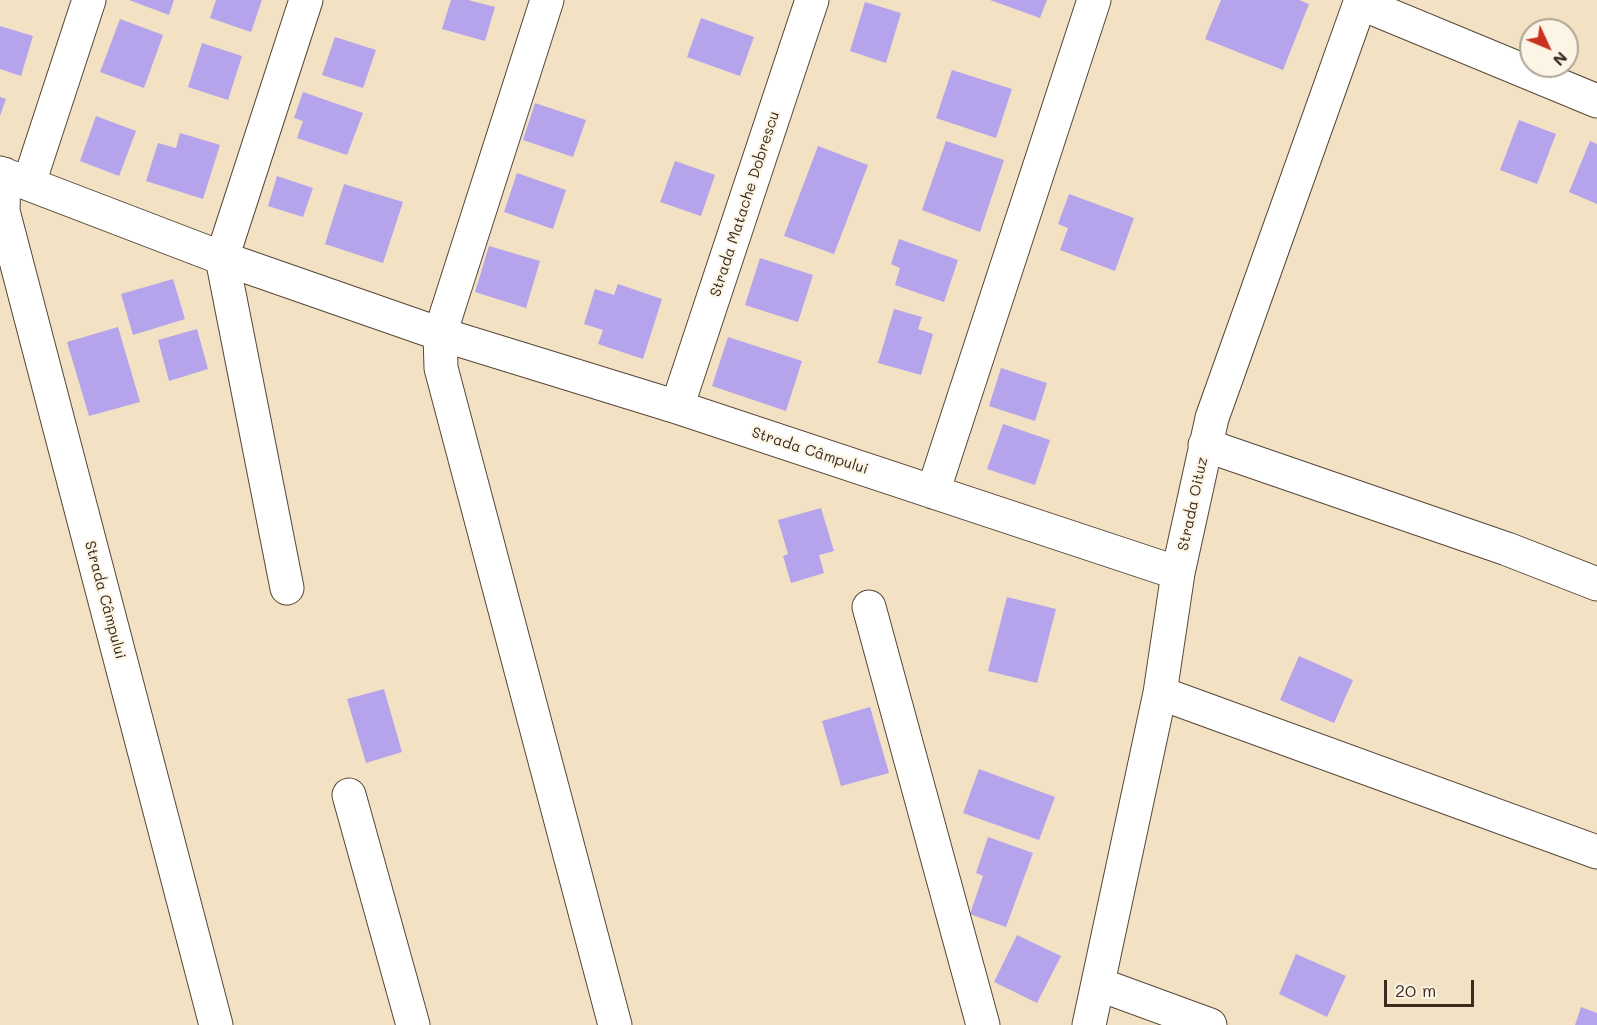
<!DOCTYPE html>
<meta charset="utf-8">
<style>
body{margin:0}
#map{position:relative;width:1597px;height:1025px;overflow:hidden;background:#f2e2c3;font-family:Mali,sans-serif}
canvas{display:block}
.north{position:absolute;left:1519px;top:18px;width:60px;height:60px;box-sizing:border-box;background:#fcf5e5;border:2px solid #afa495;border-radius:50%;rotate:134deg;font-size:16px;font-weight:700;line-height:24px;text-align:center;color:#3b2a1e}
.north::after{content:'';display:block;margin:auto;width:21px;height:27px;background:#c8321e;clip-path:polygon(50% 0,100% 100%,50% 72%,0 100%)}
.scale{position:absolute;left:1384px;top:980px;width:90px;height:27px;box-sizing:border-box;border:3px solid #3b2a1e;border-top:0;padding-left:8px;font-size:18px;line-height:21px;white-space:nowrap;color:#3b2a1e;-webkit-text-stroke:4px #fcf5e5;paint-order:stroke}
</style>
<div id="map">
<canvas width="1597" height="1025"></canvas>
<div class="north">N</div>
<div class="scale">20 m</div>
</div>
<script>
const g = document.querySelector('canvas').getContext('2d');
g.lineJoin = 'round';
function fillPath(path, color) { g.fillStyle = color; g.fill(path, 'evenodd'); }
const poly = rows => new Path2D(rows.map(r => 'M' + r).join(''));
function trace(path, color, width, dash) { g.strokeStyle = color; g.lineWidth = width; g.lineCap = dash ? 'butt' : 'round'; g.setLineDash(dash || []); g.stroke(path); }
function write(font, color, halo, rows, align = 'center') {
  g.font = font + ' Mali,sans-serif'; g.lineWidth = 4.5; g.setLineDash([]); g.textBaseline = 'middle'; g.strokeStyle = halo; g.fillStyle = color; for (const [text, x, y, turn = 0] of rows) {
    g.save(); g.translate(x, y); g.rotate((+turn || 0) * Math.PI / 180); g.textAlign = isNaN(turn) ? turn : align; if (halo) g.strokeText(text, 0, 0); g.fillText(text, 0, 0); g.restore();
  }
}
const building = poly([
 [129,0,174,0,169,15],
 [216,0,262,0,251,32,210,18],
 [451,0,468,0,495,7,485,41,442,29],
 [990,0,1047,0,1040,18],
 [1221,0,1299,0,1309,4,1283,70,1205,39],
 [865,2,901,13,886,63,850,51],
 [701,18,754,37,740,76,687,57],
 [120,19,163,35,144,88,100,72],
 [0,26,33,36,21,76,0,69],
 [335,37,376,50,363,88,322,75],
 [202,43,242,56,228,100,188,87],
 [952,70,1012,89,996,138,936,118],
 [303,92,363,113,347,155,297,138,303,121,294,118],
 [0,97,6,99,0,116],
 [535,103,586,120,573,157,523,140],
 [96,116,136,131,119,176,80,161],
 [1519,120,1556,134,1537,184,1500,170],
 [180,133,220,145,203,199,146,181,158,143,176,148],
 [946,141,1004,160,980,232,922,210],
 [1590,141,1597,144,1597,204,1569,192],
 [818,146,868,165,834,254,784,236],
 [675,161,715,175,701,216,660,202],
 [517,173,566,190,553,229,504,212],
 [277,176,313,188,303,217,268,206],
 [344,184,403,202,383,263,325,244],
 [1069,194,1134,218,1115,271,1060,250,1068,228,1058,224],
 [899,239,958,260,944,302,895,285,900,268,891,264],
 [489,246,540,261,526,308,475,292],
 [760,258,813,275,798,322,745,305],
 [173,279,185,319,133,335,121,294],
 [618,284,662,299,643,359,598,344,603,330,584,324,595,289,614,295],
 [894,309,922,317,918,329,933,334,921,375,878,363],
 [118,327,140,402,89,416,67,342],
 [197,329,208,369,169,381,158,340],
 [728,337,802,361,786,411,712,386],
 [1001,368,1047,383,1035,421,989,406],
 [1003,424,1050,440,1035,485,987,469],
 [821,508,834,551,819,555,824,573,791,583,783,556,788,554,778,520],
 [1007,597,1056,609,1037,683,988,671],
 [1299,656,1353,680,1334,723,1280,700],
 [384,689,402,752,366,763,347,699],
 [870,707,889,773,841,786,822,721],
 [979,769,1055,797,1039,840,963,813],
 [988,837,1033,853,1006,927,970,914,983,876,976,873],
 [1017,935,1061,956,1037,1003,994,982],
 [1296,954,1346,976,1327,1017,1279,994],
 [1581,1007,1597,1013,1597,1025,1575,1025]
]);
const minor = poly([
 [547,0,440,334,441,368,615,1025],
 [1360,3,1597,101],
 [0,173,222,258,440,334,677,407,1178,573],
 [4,174,3,211,216,1025],
 [29,183,89,0],
 [677,407,812,0],
 [1205,445,1507,549,1597,584],
 [933,492,1094,0],
 [287,588,222,258,306,0],
 [869,607,983,1025],
 [1160,693,1597,852],
 [349,795,413,1025],
 [1098,984,1210,1025],
 [1089,1025,1160,693,1178,573,1212,418,1361,0]
]);
const streetNames = [
 ["Strada Matache Dobrescu",745,204,-72],
 ["Strada Câmpului",810,451,18],
 ["Strada Oituz",1193,504,-78],
 ["Strada Câmpului",105,600,75]
];
fillPath(building, '#b5a3eb');
trace(minor, '#564637', 35);
trace(minor, '#fff', 33);
write('15px', '#3b2a1e', '#fcf5e5', streetNames);
</script>
